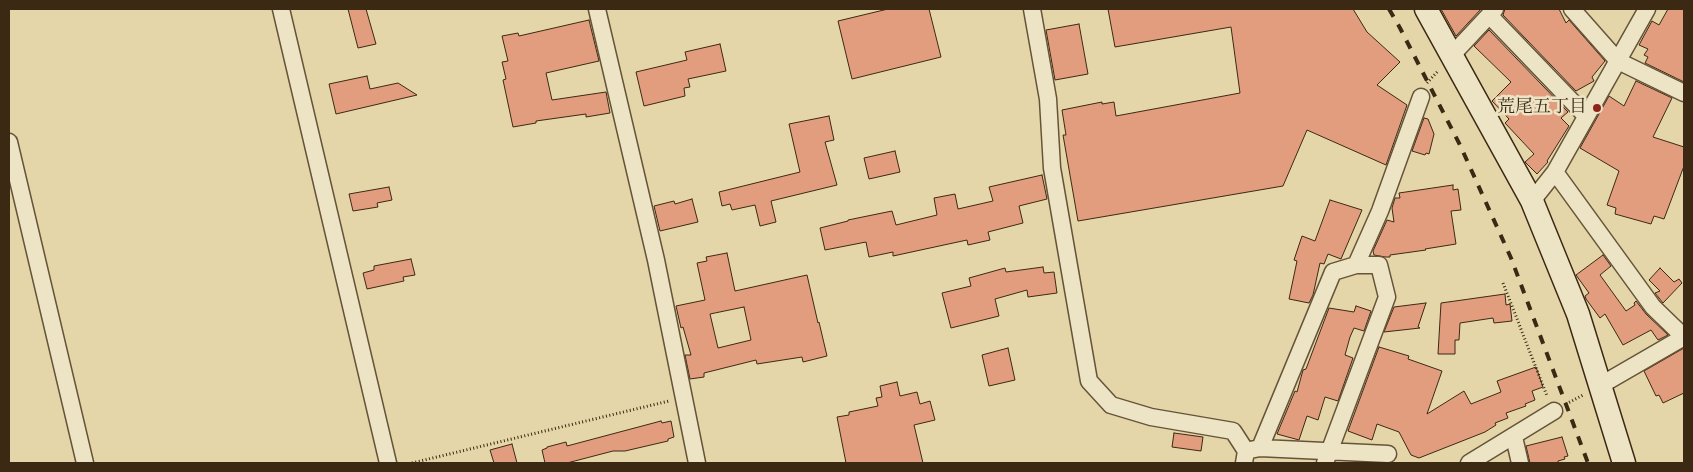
<!DOCTYPE html>
<meta charset="utf-8">
<style>
body{margin:0}
#map{position:relative;width:1693px;height:472px;overflow:hidden;background:#e4d6a8;font-family:"Libre Bodoni",serif}
canvas{display:block}
.frame{position:absolute;inset:0;border:10px solid #3c2914;pointer-events:none}
</style>
<div id="map">
<canvas width="1693" height="472"></canvas>
<div class="frame"></div>
</div>
<script>
const g = document.querySelector('canvas').getContext('2d');
g.lineJoin = 'round';
function fillPath(path, color) { g.fillStyle = color; g.fill(path, 'evenodd'); }
const poly = rows => new Path2D(rows.map(r => 'M' + r).join(''));
function trace(path, color, width, dash) { g.strokeStyle = color; g.lineWidth = width; g.lineCap = dash ? 'butt' : 'round'; g.setLineDash(dash || []); g.stroke(path); }
function write(font, color, halo, rows, align = 'center') {
  g.font = font + ' "Libre Bodoni","Noto Serif JP",serif'; g.lineWidth = 5; g.setLineDash([]); g.textBaseline = 'middle'; g.strokeStyle = halo; g.fillStyle = color; for (const [text, x, y, turn = 0] of rows) {
    g.save(); g.translate(x, y); g.rotate((+turn || 0) * Math.PI / 180); g.textAlign = isNaN(turn) ? turn : align; if (halo) g.strokeText(text, 0, 0); g.fillText(text, 0, 0); g.restore();
  }
}
const building = poly([
 [348,9,366,9,376,44,358,48,348,9],
 [888,9,929,9,941,57,852,79,838,21,888,9],
 [1108,9,1353,9,1367,32,1400,62,1377,85,1407,105,1386,165,1307,130,1283,186,1078,221,1063,135,1066,135,1062,110,1102,102,1102,104,1114,102,1116,116,1240,93,1231,27,1115,47,1108,9],
 [1441,9,1481,9,1456,36,1441,9],
 [1505,9,1559,9,1566,23,1569,20,1605,61,1592,77,1594,81,1576,91,1503,15,1505,9],
 [1668,9,1684,9,1684,82,1645,63,1648,57,1644,55,1648,49,1639,45,1652,21,1659,25,1668,9],
 [589,20,599,61,546,73,552,100,606,92,610,113,586,117,586,114,536,121,536,123,513,127,503,80,506,79,502,62,508,61,502,36,518,33,519,36,589,20],
 [1079,24,1088,74,1055,80,1046,30,1079,24],
 [1489,30,1568,112,1561,118,1569,126,1547,161,1548,162,1537,174,1525,162,1534,154,1505,123,1509,119,1492,101,1511,82,1474,46,1489,30],
 [720,44,726,71,688,79,690,87,684,88,685,96,644,106,636,72,687,60,685,52,720,44],
 [367,76,370,89,398,83,417,95,336,114,329,84,367,76],
 [1636,81,1672,98,1653,137,1684,147,1684,166,1664,219,1654,216,1651,224,1615,214,1616,208,1607,205,1619,171,1580,148,1609,96,1624,106,1636,81],
 [829,116,834,140,825,142,837,185,771,201,776,222,760,226,755,205,732,210,730,204,722,206,719,192,800,172,789,124,829,116],
 [1424,118,1428,119,1434,134,1429,154,1426,153,1425,155,1412,151,1424,118],
 [895,151,900,172,869,179,864,158,895,151],
 [1042,175,1047,199,1019,206,1023,223,988,232,990,240,968,245,967,240,893,256,893,252,869,257,866,242,825,250,820,228,848,221,848,220,892,211,896,225,937,215,934,198,955,194,958,209,993,201,989,187,1042,175],
 [1453,185,1453,190,1458,189,1461,210,1451,211,1456,244,1425,249,1426,250,1390,255,1390,257,1385,257,1374,255,1373,251,1387,220,1394,222,1392,208,1395,198,1400,198,1399,193,1453,185],
 [389,187,392,200,377,203,378,207,353,211,349,194,389,187],
 [692,199,698,222,660,231,654,206,674,201,675,204,692,199],
 [1330,200,1362,210,1341,259,1328,254,1324,264,1320,263,1313,295,1309,303,1289,299,1297,261,1294,260,1302,236,1315,241,1330,200],
 [727,253,735,291,807,275,818,323,819,322,827,356,803,362,802,357,757,364,756,360,704,373,704,377,690,379,685,355,691,355,683,327,681,328,676,306,705,300,697,263,707,261,706,257,727,253],
 [744,307,751,340,718,348,710,314,744,307],
 [1603,255,1611,266,1600,275,1626,311,1635,305,1634,303,1636,301,1646,314,1668,335,1658,340,1651,330,1623,345,1605,314,1600,318,1586,299,1585,296,1589,293,1576,275,1603,255],
 [411,259,415,275,403,277,404,281,367,289,363,273,374,270,374,266,411,259],
 [1043,267,1044,273,1054,272,1057,293,1028,297,1027,290,995,299,999,316,951,328,942,293,971,286,969,278,1005,268,1006,272,1043,267],
 [1660,268,1674,282,1679,279,1682,283,1663,303,1655,293,1660,291,1649,280,1660,268],
 [1505,294,1506,305,1510,304,1512,321,1494,323,1493,318,1460,323,1459,340,1455,340,1455,354,1438,354,1441,303,1505,294],
 [1426,303,1418,327,1420,328,1384,332,1394,307,1426,303],
 [1356,306,1371,311,1364,331,1354,328,1350,337,1345,355,1353,358,1338,401,1325,397,1318,420,1307,416,1299,440,1277,434,1295,391,1297,392,1303,370,1306,369,1329,308,1354,312,1356,306],
 [1379,347,1409,356,1408,359,1442,371,1427,414,1464,391,1471,404,1501,392,1497,381,1536,367,1543,387,1532,391,1535,400,1525,404,1526,406,1506,413,1508,418,1495,423,1496,425,1485,432,1419,458,1411,455,1399,432,1377,424,1372,440,1348,431,1379,347],
 [1008,348,1015,380,989,386,982,355,1008,348],
 [1684,348,1684,393,1663,403,1659,395,1656,396,1644,371,1684,348],
 [897,382,900,396,917,392,920,404,930,401,935,420,914,425,923,463,846,463,837,417,849,415,849,412,878,406,876,398,882,397,880,386,897,382],
 [661,421,662,423,671,421,674,437,668,439,668,441,625,451,613,451,567,463,545,463,542,450,547,448,547,447,566,442,567,446,661,421],
 [1174,433,1203,437,1201,451,1172,447,1174,433],
 [1562,437,1568,456,1564,457,1565,459,1558,461,1558,463,1530,463,1526,446,1562,437],
 [512,444,517,463,494,463,490,450,512,444]
]);
const path = poly([
 [1427,83,1438,71],
 [1503,283,1547,396],
 [1566,404,1583,395],
 [412,463,669,401]
]);
const street = poly([
 [281,9,388,463],
 [597,9,656,260,697,463],
 [1032,9,1048,99,1052,168,1089,381,1111,405,1151,417,1233,431,1246,451,1244,463],
 [1572,9,1618,61,1684,93],
 [1489,15,1586,116],
 [1452,55,1495,9],
 [9,142,85,463],
 [1555,172,1653,307,1684,337],
 [1532,201,1555,172,1647,9],
 [1356,265,1380,211,1421,97],
 [1601,385,1684,337],
 [1514,437,1520,463],
 [1260,448,1333,272,1356,265,1379,265,1387,297,1325,463],
 [1250,450,1260,448,1388,454],
 [1469,463,1554,411]
]);
const secondary = poly([
 [1426,9,1532,201,1578,314,1624,463]
]);
const rail = poly([
 [1389,9,1400,28,1460,145,1511,258,1588,463]
]);
const markers = [
 [1597,108,5,"#8f2418"]
];
const poiNames = [
 ["荒尾五丁目",1587,108]
];
fillPath(building, '#e29c7e');
trace(building, '#3c2914', 1);
trace(street, '#665439', 19);
trace(secondary, '#3c2914', 25);
trace(path, '#3c2914', 3, [1, 2.5]);
trace(street, '#ede4c6', 16);
trace(secondary, '#ede4c6', 22);
trace(rail, '#3c2914', 4, [9, 9]);
for (const [x, y, r, color] of markers) { const dot = new Path2D(); dot.arc(x, y, r, 0, 2 * Math.PI); g.fillStyle = color; g.fill(dot); trace(dot, '#ede4c6', 2); }
write('18px', '#3c2914', '#ede4c6', poiNames, 'right');
</script>
